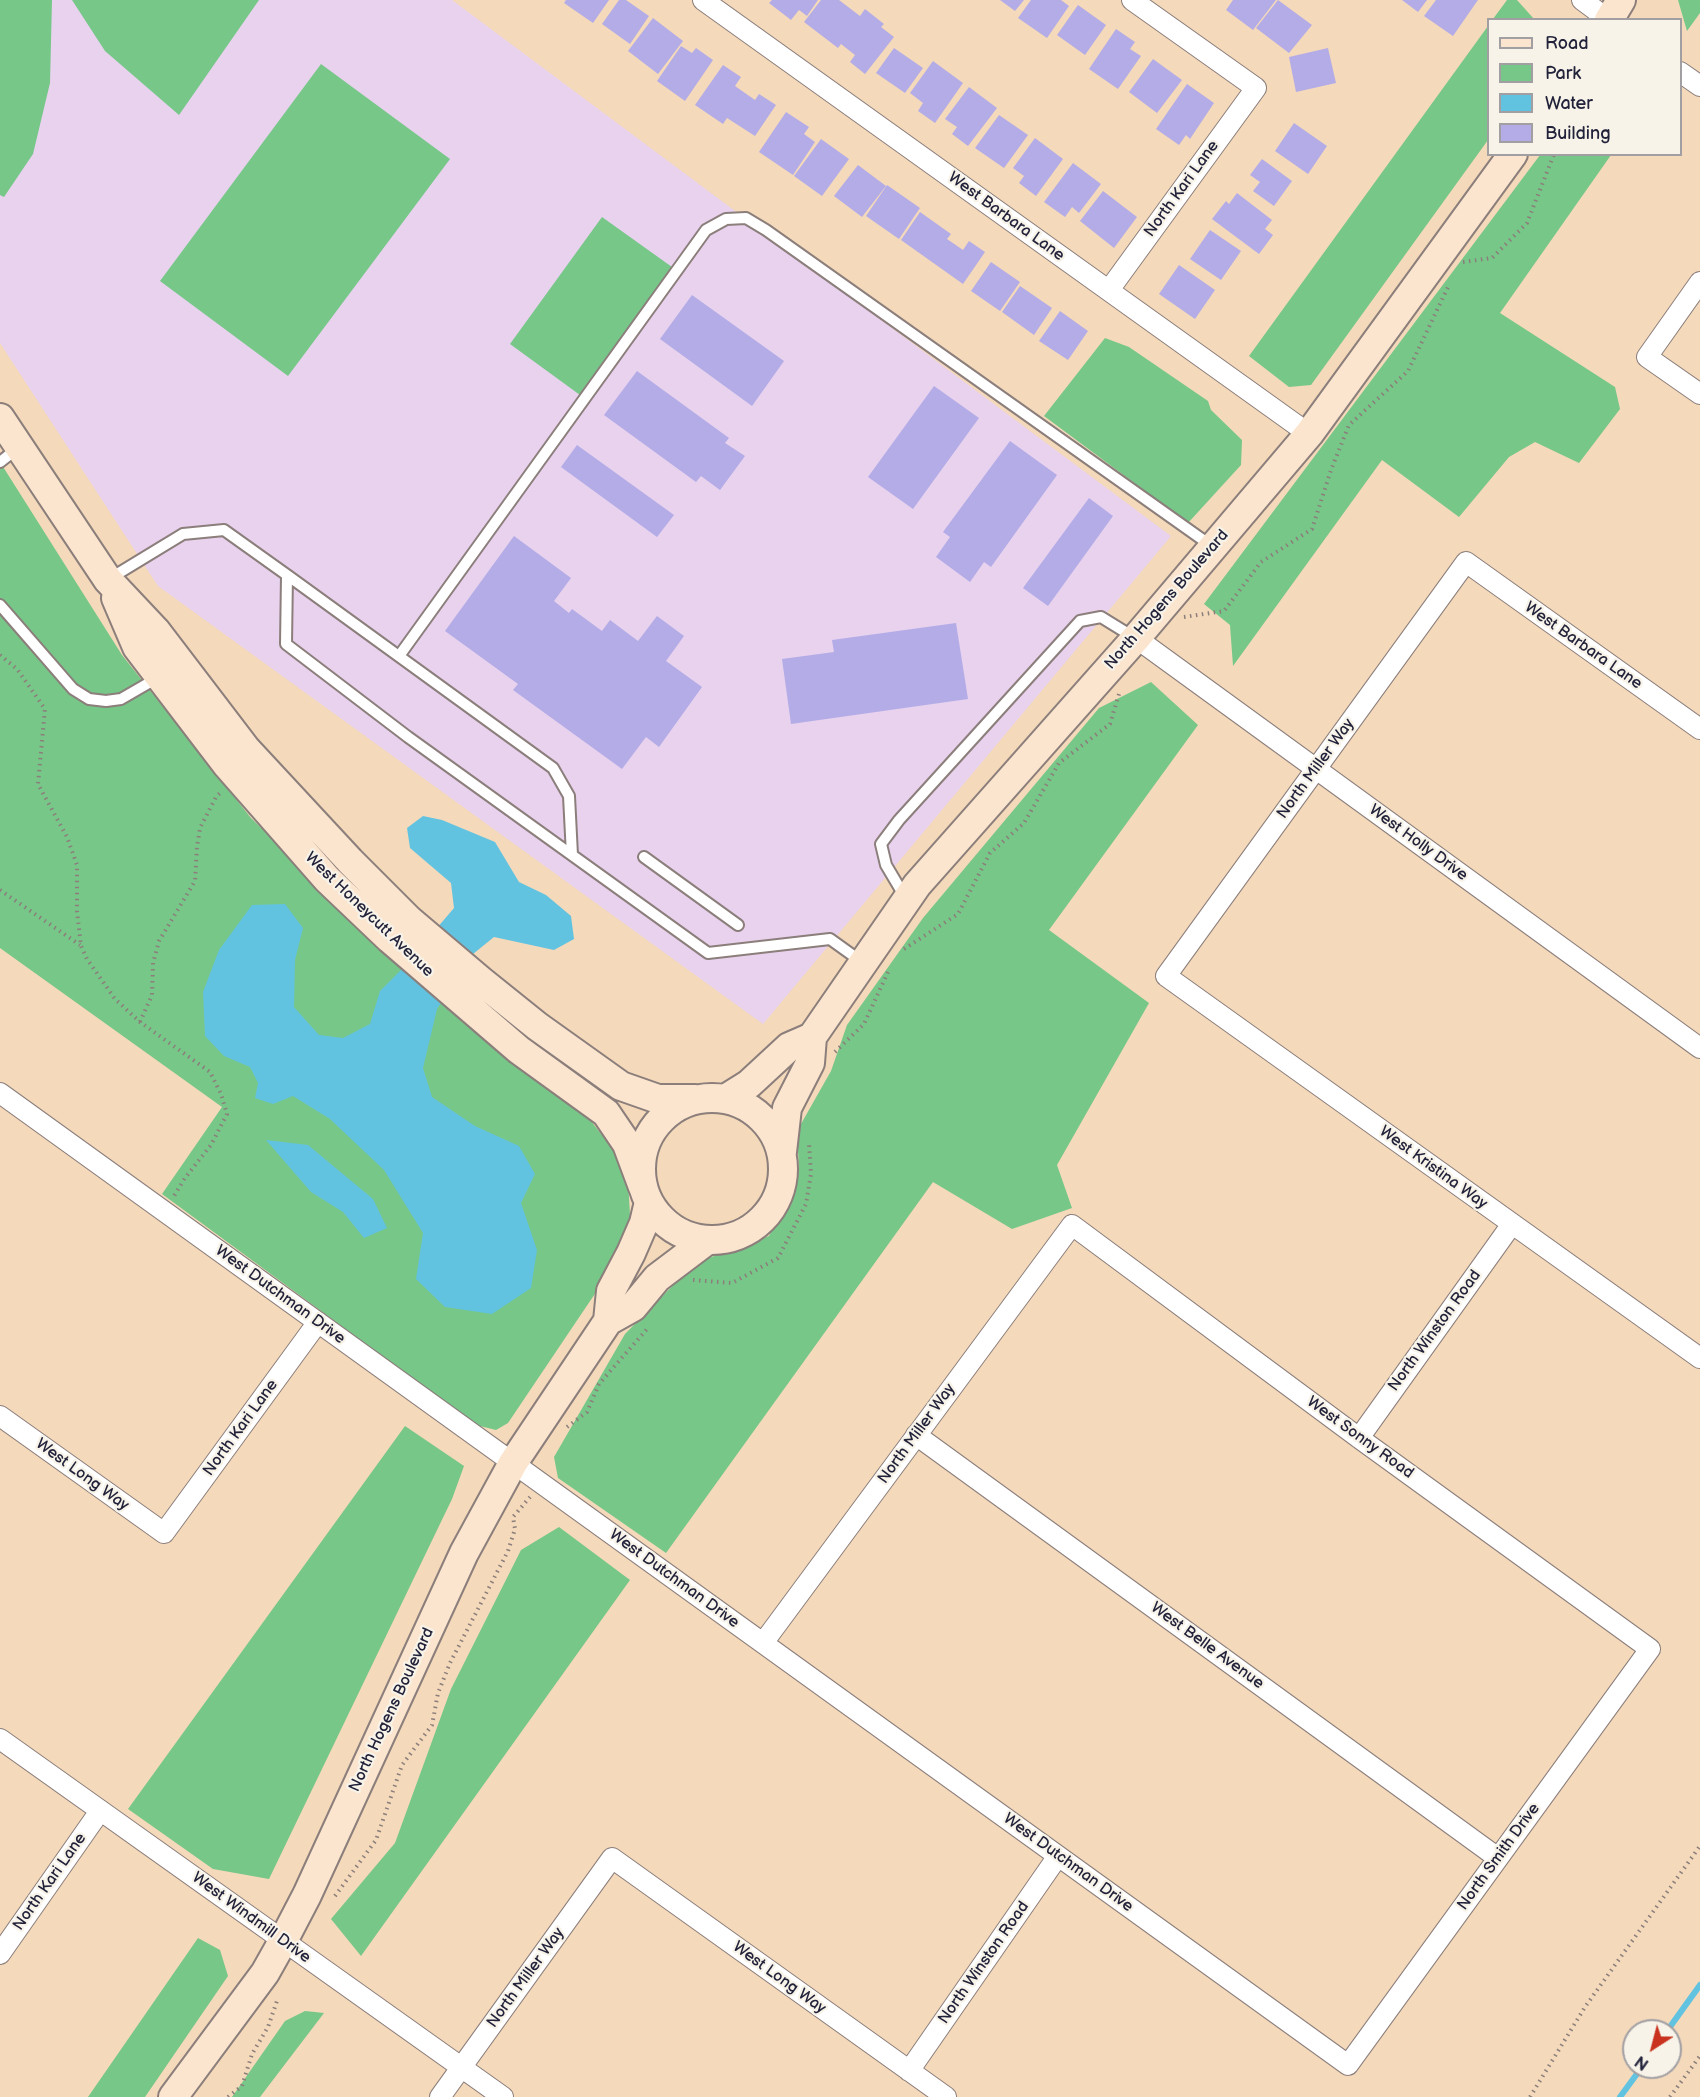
<!DOCTYPE html>
<style>
body{margin:0}
#map{position:relative;width:1700px;height:2097px;overflow:hidden;background:#f4d9bb;font-family:"Balsamiq Sans",sans-serif}
canvas{display:block}
.legend{position:absolute;left:1487px;top:18px;width:195px;height:138px;box-sizing:border-box;background:#f7f3e8;border:2px solid #a29fa3;margin:0;padding:8px 10px;list-style:none;font-size:18px;color:#22223b}
.legend li{display:flex;align-items:center;gap:12px;height:30px}
.legend b{width:30px;border:2px solid #a29fa3}
.north{position:absolute;left:1622px;top:2019px;width:60px;height:60px;box-sizing:border-box;background:#f7f3e8;border:2px solid #a29fa3;border-radius:50%;rotate:216deg;font-size:16px;font-weight:700;line-height:24px;text-align:center;color:#22223b}
.north::after{content:'';display:block;margin:auto;width:21px;height:27px;background:#c8321e;clip-path:polygon(50% 0,100% 100%,50% 72%,0 100%)}
</style>
<div id="map">
<canvas width="1700" height="2097"></canvas>
<ul class="legend">
<li><b style="height:8px;background:#fbe5cf"></b>Road</li>
<li><b style="height:16px;background:#77c789"></b>Park</li>
<li><b style="height:16px;background:#62c3e0"></b>Water</li>
<li><b style="height:16px;background:#b3ace6"></b>Building</li>
</ul>
<div class="north">N</div>
</div>
<script>
const g = document.querySelector('canvas').getContext('2d');
g.lineJoin = 'round';
function fillPath(path, color) { g.fillStyle = color; g.fill(path, 'evenodd'); }
const poly = rows => new Path2D(rows.map(r => 'M' + r).join(''));
function trace(path, color, width, dash) { g.strokeStyle = color; g.lineWidth = width; g.lineCap = dash ? 'butt' : 'round'; g.setLineDash(dash || []); g.stroke(path); }
function write(font, color, halo, rows, align = 'center') {
  g.font = font + ' "Balsamiq Sans",sans-serif'; g.lineWidth = 4.5; g.setLineDash([]); g.textBaseline = 'middle'; g.strokeStyle = halo; g.fillStyle = color; for (const [text, x, y, turn = 0] of rows) {
    g.save(); g.translate(x, y); g.rotate((+turn || 0) * Math.PI / 180); g.textAlign = isNaN(turn) ? turn : align; if (halo) g.strokeText(text, 0, 0); g.fillText(text, 0, 0); g.restore();
  }
}
const built = poly([
 [0,0,452,0,1171,536,763,1024,158,586,0,343]
]);
const green = poly([
 [0,0,52,0,50,83,33,154,4,197,0,195],
 [72,0,259,0,179,115,105,51],
 [1507,0,1517,0,1534,19,1493,19],
 [1678,0,1700,0,1700,13,1687,31],
 [1488,26,1488,140,1311,385,1289,387,1249,356],
 [321,64,450,159,288,376,160,281],
 [1540,155,1611,155,1500,313,1615,387,1620,409,1579,463,1535,442,1509,457,1459,517,1382,460,1233,666,1230,625,1204,604],
 [602,217,672,267,580,395,510,344],
 [1105,338,1129,347,1208,401,1211,410,1242,440,1241,465,1188,523,1044,416],
 [0,462,122,655,251,818,461,1021,584,1112,619,1157,628,1180,630,1215,619,1258,508,1423,496,1430,476,1425,162,1194,222,1107,0,948],
 [1151,682,1198,725,1049,930,1149,1003,1057,1165,1072,1208,1012,1229,933,1182,666,1553,558,1478,554,1457,625,1334,695,1263,769,1236,799,1170,797,1131,831,1071,847,1025,923,918,1099,708],
 [405,1426,464,1466,452,1499,269,1879,213,1869,128,1809],
 [559,1527,630,1580,361,1956,331,1919,395,1843,451,1689,521,1550],
 [198,1938,220,1950,228,1976,145,2097,88,2097],
 [305,2011,324,2013,260,2097,232,2097,285,2021]
]);
const water = poly([
 [423,816,442,820,495,842,519,882,546,895,571,916,574,939,554,950,494,937,473,954,437,1009,423,1068,432,1097,475,1126,519,1146,535,1174,521,1203,537,1250,531,1288,492,1314,445,1307,416,1279,423,1233,384,1170,330,1119,293,1096,273,1104,255,1098,258,1083,250,1067,224,1056,205,1036,203,992,219,950,252,905,285,904,303,928,295,960,294,1007,319,1035,343,1038,370,1024,380,991,401,970,454,908,451,883,410,848,407,828],
 [266,1140,308,1145,373,1199,387,1228,364,1238,343,1212,311,1192]
]);
const stream = poly([
 [1667,2031,1700,1985],
 [1620,2097,1642,2067]
]);
const building = poly([
 [566,0,609,0,593,23,564,3],
 [619,0,626,0,649,16,630,44,602,24],
 [772,0,818,0,807,16,799,10,791,20,769,3],
 [821,0,839,0,860,16,865,9,884,24,881,27,894,37,865,74,850,62,855,55,841,44,838,48,804,22],
 [1000,0,1024,0,1015,11],
 [1031,0,1061,0,1069,6,1047,38,1018,18],
 [1233,0,1276,0,1253,30,1226,10],
 [1278,0,1312,25,1289,53,1256,28],
 [1402,0,1427,0,1418,12],
 [1436,0,1478,0,1453,36,1424,16],
 [1078,5,1106,25,1085,55,1057,35],
 [653,18,683,41,658,74,628,51],
 [1116,29,1135,42,1130,49,1141,56,1118,89,1089,69],
 [681,46,692,53,696,48,713,60,685,101,657,81],
 [894,48,923,68,905,93,876,73],
 [1328,48,1336,83,1296,92,1289,57],
 [1153,59,1182,80,1157,113,1129,92],
 [933,61,963,83,935,123,918,111,923,103,910,93],
 [723,65,741,77,735,86,755,100,759,94,776,105,755,136,727,118,723,124,695,105],
 [1187,84,1214,103,1190,139,1186,135,1179,145,1156,129],
 [969,87,997,108,968,146,952,134,957,127,945,119],
 [786,112,809,127,804,134,815,142,793,175,759,152],
 [999,115,1028,135,1004,168,975,148],
 [1294,123,1327,146,1308,174,1275,151],
 [1035,138,1063,159,1036,196,1019,183,1024,176,1013,168],
 [821,139,849,159,822,196,794,176],
 [1262,159,1292,181,1274,206,1253,191,1260,182,1250,175],
 [1073,163,1101,184,1079,213,1072,207,1065,217,1044,202],
 [858,165,886,186,862,217,834,196],
 [887,185,920,208,899,239,866,216],
 [1103,191,1137,217,1114,248,1080,221],
 [1237,193,1272,220,1265,229,1273,235,1259,254,1212,219,1226,201,1229,204],
 [920,212,951,234,947,239,963,250,969,241,985,252,963,284,901,240],
 [1210,230,1241,251,1221,280,1190,259],
 [991,262,1020,282,1000,311,971,291],
 [1179,265,1215,290,1195,319,1159,294],
 [1020,286,1052,308,1034,335,1002,312],
 [692,295,784,361,752,406,660,339],
 [1060,311,1088,331,1068,360,1039,341],
 [637,371,729,438,725,443,745,456,720,490,701,476,696,482,604,415],
 [934,386,979,418,913,509,868,477],
 [1010,441,1057,475,991,567,984,562,970,582,936,557,950,537,943,532],
 [577,445,674,515,657,537,561,467],
 [1089,498,1113,516,1048,606,1023,588],
 [514,536,571,578,554,601,569,613,572,609,602,631,610,620,638,641,657,616,684,636,666,661,702,687,659,747,646,737,622,769,513,690,518,684,445,631],
 [956,623,968,699,791,724,782,659,834,652,832,640]
]);
const path = poly([
 [1463,262,1492,258,1527,223,1554,154],
 [1184,617,1224,611,1261,562,1312,529,1331,470,1349,425,1408,371,1449,285],
 [0,655,17,669,45,709,38,784,67,837,77,865,77,911,81,946,87,959,115,999,140,1022,210,1072,221,1094,227,1114,211,1145,185,1178,174,1196],
 [0,890,80,945],
 [904,949,958,914,990,853,1024,823,1059,763,1110,724,1119,694],
 [140,1022,152,995,153,963,159,941,195,881,197,847,200,828,216,797,220,793],
 [835,1052,864,1024,888,972],
 [693,1280,732,1283,778,1258,806,1204,811,1174,809,1143],
 [567,1427,587,1412,599,1384,648,1328],
 [335,1896,376,1840,402,1765,432,1725,438,1693,450,1663,508,1551,515,1529,513,1517,530,1497],
 [228,2097,242,2086,252,2054,268,2027,278,1998],
 [1530,2097,1585,2007,1700,1846],
 [1670,2097,1700,2056]
]);
const lane = poly([
 [0,462,19,447],
 [287,575,553,768,569,796,572,855],
 [109,579,183,534,224,530,287,575,286,644,408,737,708,953,830,939,862,962],
 [0,605,73,689,89,699,106,701,121,699,159,677],
 [399,656,706,230,726,219,746,218,766,230,1213,547],
 [644,857,738,925],
 [905,897,886,865,881,844,899,820,1080,621,1101,617,1135,638]
]);
const street = poly([
 [703,0,1309,434],
 [1582,0,1609,20],
 [1680,72,1700,86],
 [1700,282,1647,357,1700,394],
 [1109,290,1256,88,1132,0],
 [1136,638,1700,1048],
 [1700,729,1466,562,1166,976,1700,1358],
 [0,1093,1348,2065,1650,1649,1359,1438,1072,1225,763,1643],
 [0,1416,164,1533,318,1322],
 [916,1435,1498,1858],
 [1359,1438,1512,1224],
 [0,1739,503,2097],
 [0,1954,100,1811],
 [909,2071,1058,1856],
 [440,2097,612,1858,946,2097]
]);
const secondary = poly([
 [1609,20,1621,0],
 [0,418,108,580,156,631,246,749,350,861,409,920,481,981,537,1026,621,1086,658,1099,695,1099],
 [116,598,137,647,227,765,327,879,390,939,519,1050,606,1113,627,1144,643,1187],
 '641 1169a71 71 0 1 1 142 0a71 71 0 1 1-142 0Z',
 [725,1099,749,1084,789,1047,812,1037],
 [782,1152,787,1108,810,1063,812,1037,917,885,1136,638,1309,434,1513,154],
 [608,1321,611,1291,631,1253,644,1223,649,1202],
 [173,2097,265,1973,283,1941,307,1895,464,1553,513,1463,608,1321,633,1307,657,1278,706,1241]
]);
const streetNames = [
 ["North Kari Lane",1182,189,-54],
 ["West Barbara Lane",1006,217,36],
 ["North Hogens Boulevard",1167,600,-49],
 ["West Barbara Lane",1583,646,35],
 ["North Miller Way",1316,769,-54],
 ["West Holly Drive",1418,843,36],
 ["West Honeycutt Avenue",369,915,44],
 ["West Kristina Way",1433,1168,36],
 ["West Dutchman Drive",280,1295,36],
 ["North Winston Road",1435,1331,-54],
 ["North Kari Lane",241,1428,-54],
 ["North Miller Way",917,1434,-54],
 ["West Sonny Road",1360,1438,36],
 ["West Long Way",82,1475,36],
 ["West Dutchman Drive",674,1579,36],
 ["West Belle Avenue",1207,1646,36],
 ["North Hogens Boulevard",392,1710,-65],
 ["North Smith Drive",1499,1857,-54],
 ["West Dutchman Drive",1068,1863,36],
 ["North Kari Lane",50,1882,-55],
 ["West Windmill Drive",251,1918,36],
 ["North Winston Road",984,1963,-55],
 ["North Miller Way",526,1978,-54],
 ["West Long Way",779,1978,36]
];
fillPath(built, '#e8d2ee');
fillPath(green, '#77c789');
fillPath(water, '#62c3e0');
trace(stream, '#62c3e0', 6);
fillPath(building, '#b3ace6');
trace(lane, '#8b7e7b', 14);
trace(street, '#8b7e7b', 22);
trace(secondary, '#8b7e7b', 32);
trace(path, '#8b7e7b', 4, [1.5, 4.5]);
trace(lane, '#fff', 10);
trace(street, '#fff', 20);
trace(secondary, '#fbe5cf', 28);
write('16px', '#22223b', '#f7f3e8', streetNames);
</script>
